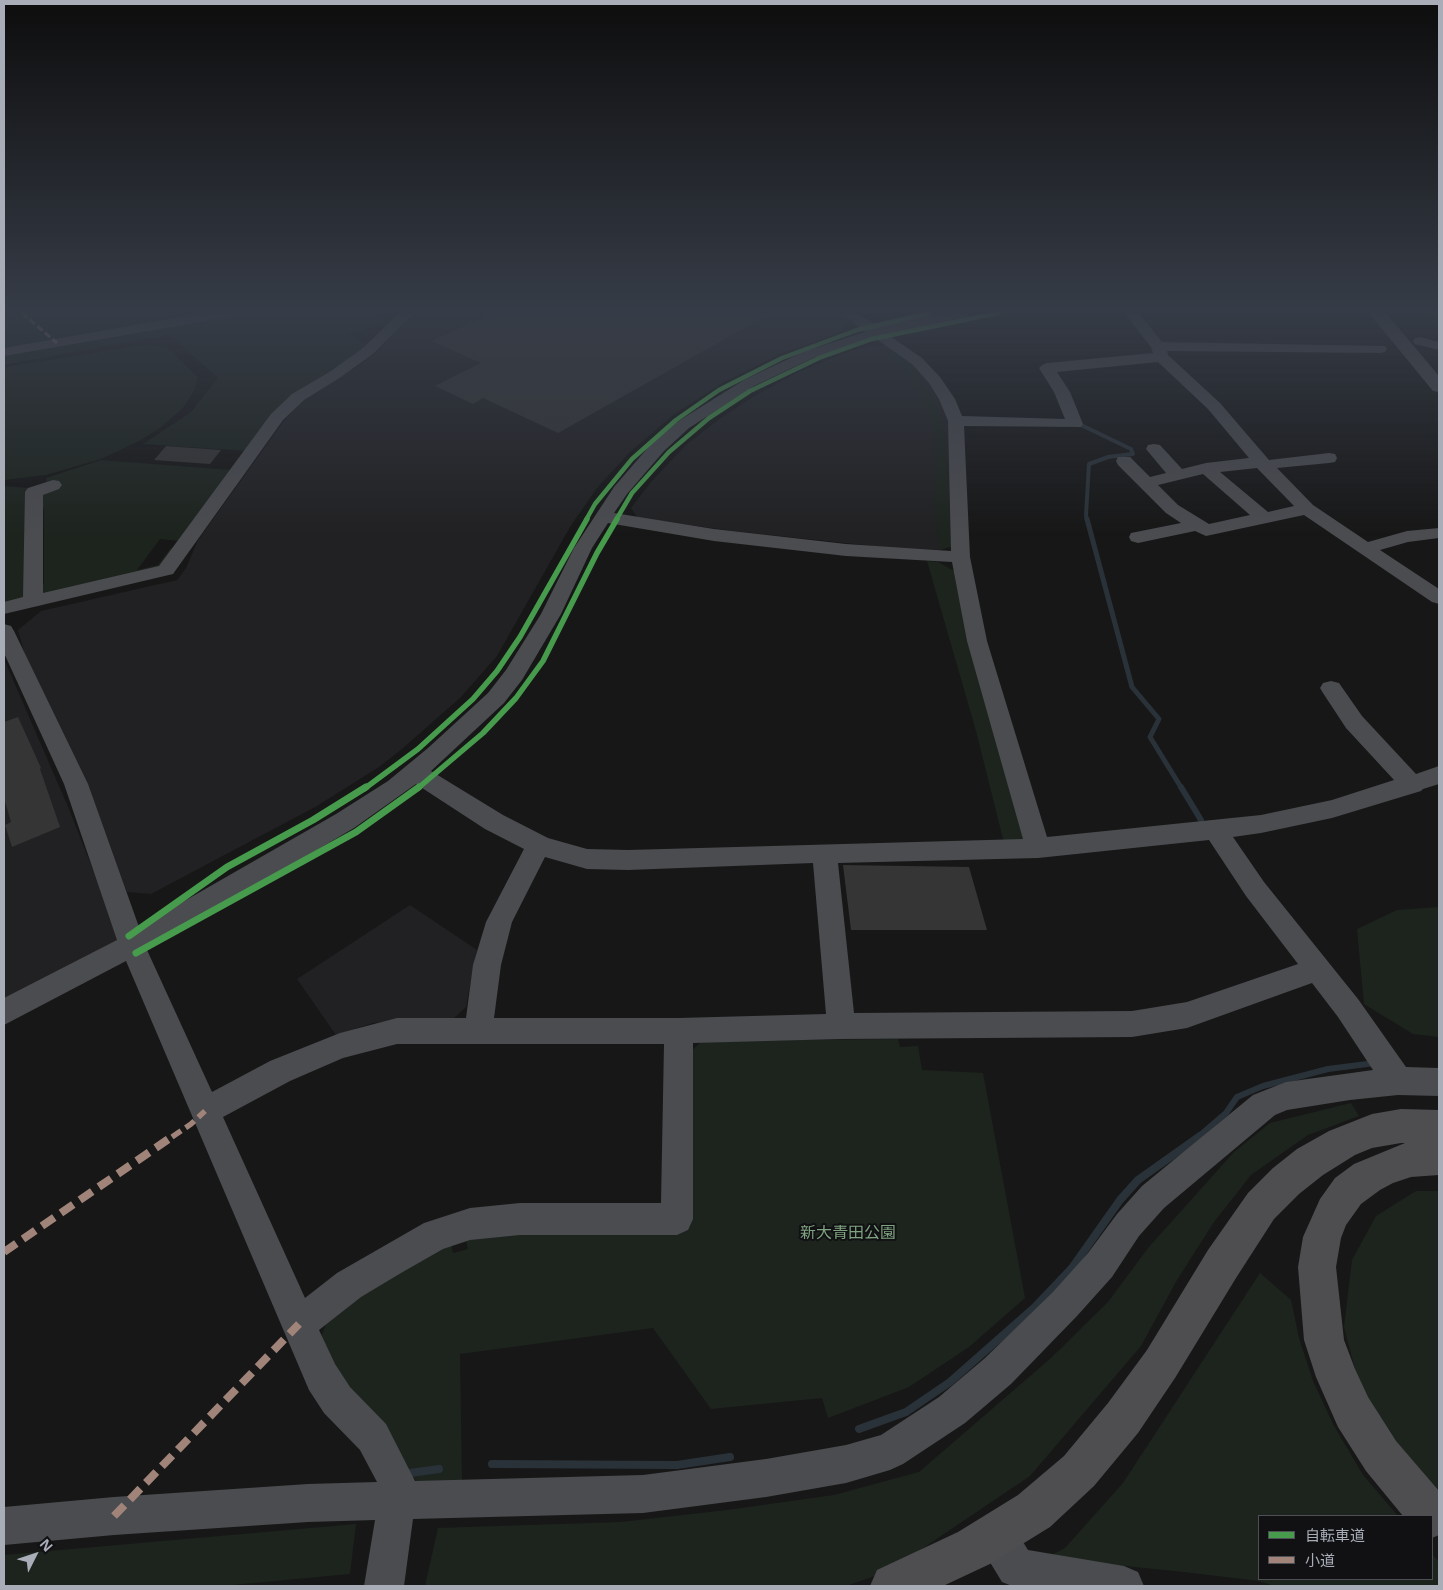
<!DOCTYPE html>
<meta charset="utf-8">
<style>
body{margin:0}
#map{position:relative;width:1443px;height:1590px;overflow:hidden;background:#171717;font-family:"Noto Sans","Noto Sans JP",sans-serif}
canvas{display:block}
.frame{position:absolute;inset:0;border:5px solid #a8adb8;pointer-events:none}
.legend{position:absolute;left:1258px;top:1515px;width:175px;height:65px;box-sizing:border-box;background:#111113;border:1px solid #4d4f55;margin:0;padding:6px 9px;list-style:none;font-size:15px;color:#a8adb8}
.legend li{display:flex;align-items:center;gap:10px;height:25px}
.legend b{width:25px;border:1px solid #4d4f55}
.north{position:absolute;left:10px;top:1530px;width:50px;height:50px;-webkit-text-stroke:4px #111113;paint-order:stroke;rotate:49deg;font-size:14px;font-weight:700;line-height:20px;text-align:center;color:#a8adb8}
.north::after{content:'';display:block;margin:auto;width:18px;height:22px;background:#a8adb8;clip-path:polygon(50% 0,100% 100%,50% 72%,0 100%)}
</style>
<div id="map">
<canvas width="1443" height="1590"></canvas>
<div class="frame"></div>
<ul class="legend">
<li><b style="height:6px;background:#469c4c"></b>自転車道</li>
<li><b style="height:6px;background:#a18479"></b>小道</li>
</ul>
<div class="north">N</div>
</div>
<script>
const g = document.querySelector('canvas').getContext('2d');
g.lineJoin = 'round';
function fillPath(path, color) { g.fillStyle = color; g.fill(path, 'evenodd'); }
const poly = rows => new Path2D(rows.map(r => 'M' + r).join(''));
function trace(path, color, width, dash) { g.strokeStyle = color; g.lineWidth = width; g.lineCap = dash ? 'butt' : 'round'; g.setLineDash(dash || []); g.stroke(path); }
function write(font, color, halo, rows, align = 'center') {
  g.font = font + ' "Noto Sans","Noto Sans JP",sans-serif'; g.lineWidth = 4; g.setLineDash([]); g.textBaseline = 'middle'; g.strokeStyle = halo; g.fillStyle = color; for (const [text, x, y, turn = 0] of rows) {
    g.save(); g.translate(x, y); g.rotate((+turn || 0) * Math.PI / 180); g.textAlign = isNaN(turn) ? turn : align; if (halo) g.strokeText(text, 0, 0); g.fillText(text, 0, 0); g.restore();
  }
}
const built = poly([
 [413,313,840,313,850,320,841,332,778,355,724,382,673,415,629,453,597,488,570,527,497,656,461,697,402,749,379,767,317,806,151,894,127,892,83,780,25,655,18,630,41,611,177,580,186,568,198,540,283,422,298,405,312,394,358,366,375,354],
 [885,345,896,351,918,368,926,378,939,398,949,424,954,544,950,547,940,550,892,548,733,531,638,518,631,508,651,482,685,446,718,420,753,397,799,372,840,355,867,346],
 [4,659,69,809,121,941,4,1002],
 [410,905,477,950,466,1007,453,1019,414,1019,373,1023,336,1035,297,979]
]);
const green = poly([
 [4,313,381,313,386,322,349,334,368,346,246,451,143,444,191,412,218,378,170,335,4,365],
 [150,344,168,348,198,377,194,391,183,408,160,428,139,441,101,459,46,475,4,480,4,367],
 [882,345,896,353,913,368,939,409,945,437,951,547,939,549,934,502,935,436,927,409,904,369,889,354,875,347],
 [101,460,231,470,181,541,160,539,137,570,158,565,170,549,174,548,162,569,42,597,42,585,44,584,44,510,40,501,47,483,46,478],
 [4,486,28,488,27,599,4,604],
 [927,561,938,562,956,572,1024,839,1005,847,976,731],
 [1439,907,1439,1037,1413,1034,1364,1004,1357,929,1397,910],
 [898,1039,900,1047,918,1046,922,1070,983,1073,1025,1298,969,1347,909,1387,828,1418,822,1398,711,1409,653,1328,460,1354,462,1484,418,1482,402,1467,340,1374,321,1338,328,1317,384,1276,451,1244,453,1253,468,1249,466,1240,500,1235,687,1231,689,1053,702,1041],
 [1351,1103,1359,1116,1308,1135,1251,1175,1214,1222,1177,1280,1141,1346,1030,1476,889,1571,846,1586,425,1586,438,1528,621,1522,727,1510,834,1495,919,1472,1051,1358,1108,1302,1148,1248,1234,1152,1270,1123],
 [1416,1191,1439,1191,1439,1507,1365,1407,1344,1327,1352,1260,1376,1216],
 [1260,1273,1291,1300,1299,1338,1313,1381,1333,1424,1363,1475,1398,1516,1259,1516,1259,1579,1432,1579,1432,1554,1439,1562,1439,1586,1275,1586,1259,1581,1184,1572,1046,1558,1065,1548,1123,1483],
 [356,1524,350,1574,221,1586,4,1586,4,1555]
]);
const streamFar3 = poly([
 [1077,423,1131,449,1133,454,1108,457,1089,464,1086,515,1087,520]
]);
const streamFar2 = poly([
 [1087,519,1132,687,1159,719,1150,737,1182,789]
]);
const streamFar1 = poly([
 [1181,787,1201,820],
 [1198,1137,1226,1113,1237,1097,1263,1086,1328,1069,1375,1063]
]);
const stream = poly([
 [859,1429,906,1412,950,1382,1035,1307,1072,1268,1120,1200,1138,1180,1200,1136],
 [492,1464,677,1465,730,1457],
 [410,1473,439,1469]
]);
const building = poly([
 [492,313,771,313,558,433,483,398,473,404,435,386,481,363,432,341],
 [166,446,221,450,210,464,154,460],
 [18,717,41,768,40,769,60,827,12,847,5,825,11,822,4,798,4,722],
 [843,865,969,867,987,930,851,930]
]);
const minor = poly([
 [204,313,237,313,230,317,4,356,4,348,204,313],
 [399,313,414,313,373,354,341,377,304,400,283,420,173,574,4,614,4,602,23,597,25,492,28,488,53,480,59,481,62,485,59,489,43,495,43,593,159,566,271,414,292,394,331,371,363,348,399,313],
 [841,313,858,313,878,327,941,313,971,313,964,317,887,334,922,358,940,377,955,399,962,416,1065,419,1054,392,1039,368,1042,365,1047,363,1153,353,1151,347,1124,313,1139,313,1162,342,1385,346,1387,349,1385,352,1380,353,1167,351,1168,355,1220,403,1269,460,1329,453,1335,454,1337,458,1335,462,1329,463,1277,468,1313,505,1368,542,1407,531,1439,528,1439,538,1408,542,1380,550,1439,589,1439,604,1432,602,1304,515,1206,536,1195,531,1138,543,1131,541,1129,537,1131,533,1181,523,1166,513,1118,465,1116,461,1118,457,1130,457,1150,477,1166,473,1146,449,1148,445,1154,444,1160,445,1182,469,1206,463,1249,458,1208,409,1158,362,1057,372,1070,392,1083,424,1081,427,964,426,970,557,987,641,1047,837,1261,815,1332,800,1394,780,1346,728,1323,693,1320,688,1323,683,1331,681,1339,683,1362,716,1416,774,1439,766,1439,784,1423,789,1421,791,1332,818,1261,833,1233,837,1264,882,1358,999,1406,1067,1439,1068,1439,1096,1398,1095,1350,1100,1287,1110,1275,1115,1164,1208,1139,1236,1112,1277,1077,1316,1011,1384,965,1423,903,1464,890,1470,846,1483,766,1497,643,1513,413,1519,404,1586,364,1586,375,1520,308,1522,114,1535,4,1545,4,1507,114,1497,308,1484,377,1482,360,1450,324,1413,309,1390,126,961,4,1025,4,998,117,940,64,784,4,653,4,624,11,626,14,631,88,784,139,927,336,814,388,781,428,748,488,693,506,670,541,614,574,548,614,487,652,443,677,422,744,380,803,352,865,332,841,313],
 [875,338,912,364,929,383,939,399,948,421,951,551,846,544,714,529,614,513,627,494,664,451,689,428,754,386,813,358,875,338],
 [1257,468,1294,506,1268,512,1220,472,1257,468],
 [1203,474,1250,515,1209,524,1178,505,1158,485,1203,474],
 [608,523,714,541,846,556,952,562,967,641,1023,839,628,850,587,849,548,838,503,815,431,771,504,703,522,680,561,614,592,548,608,523],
 [416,784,485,829,524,849,486,922,473,965,466,1018,397,1018,340,1033,270,1061,212,1092,147,950,354,828,416,784],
 [1209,840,1246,896,1298,964,1187,1002,1132,1011,854,1013,838,863,1038,858,1209,840],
 [545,857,587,869,628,870,813,863,826,1014,679,1018,494,1018,501,965,512,922,545,857],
 [1312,983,1338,1017,1373,1070,1286,1082,1253,1095,1142,1186,1117,1214,1088,1253,1053,1292,985,1358,939,1397,881,1435,846,1445,766,1459,643,1475,415,1481,386,1424,350,1387,335,1364,319,1330,361,1297,401,1273,443,1249,470,1240,520,1235,677,1235,688,1230,693,1219,693,1043,841,1039,1132,1037,1187,1028,1312,983],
 [397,1044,664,1044,661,1203,520,1203,470,1208,424,1223,337,1273,305,1298,223,1117,290,1081,343,1058,397,1044],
 [1420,337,1439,342,1439,350,1415,344,1413,341,1415,338,1420,337],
 [996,1516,1010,1521,1028,1550,1124,1566,1138,1572,1144,1586,1012,1586,1002,1582,982,1549,977,1535,982,1521,996,1516]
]);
const highway = poly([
 [1369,313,1386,313,1439,376,1439,392,1433,391,1369,313],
 [1401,1109,1439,1110,1439,1175,1411,1177,1393,1183,1380,1190,1361,1204,1346,1225,1341,1238,1336,1267,1344,1340,1355,1369,1368,1397,1396,1441,1439,1491,1439,1535,1432,1538,1432,1516,1403,1516,1366,1471,1338,1427,1316,1377,1304,1340,1298,1267,1303,1237,1320,1199,1335,1178,1354,1164,1405,1143,1401,1143,1372,1148,1355,1155,1323,1175,1299,1194,1274,1219,1236,1278,1175,1378,1138,1433,1094,1486,1050,1527,990,1564,943,1586,870,1586,877,1570,958,1532,1018,1495,1064,1456,1108,1403,1147,1350,1208,1250,1248,1193,1273,1168,1297,1149,1329,1131,1372,1114,1401,1109]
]);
const quietFar2 = poly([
 [22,313,57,343]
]);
const quietFar1 = poly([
 [172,1137,191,1124,205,1111]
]);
const quiet = poly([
 [4,1252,173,1136],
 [114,1516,299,1324]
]);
const cyclewayFar2 = poly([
 [586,520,595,504,632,459,676,420,719,390,782,358,857,330,930,313],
 [616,520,632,493,669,452,709,418,750,391,819,358,872,339,998,313]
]);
const cyclewayFar1 = poly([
 [364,789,418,749,473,699,497,671,520,637,587,519],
 [417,789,483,733,516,698,543,661,597,553,617,519]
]);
const cycleway = poly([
 [129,936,227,867,313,820,366,787],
 [136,953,356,832,419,787]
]);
const nearParknames = [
 ["新大青田公園",848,1233]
];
fillPath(built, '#212123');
fillPath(green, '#1d241e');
trace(streamFar3, '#2a3239', 4);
trace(streamFar2, '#2a3239', 5);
trace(streamFar1, '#2a3239', 6);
trace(stream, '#2a3239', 8);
fillPath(building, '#353536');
fillPath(minor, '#4b4c50');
fillPath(highway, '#4e4e51');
trace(quietFar2, '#a18479', 3, [7, 3]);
trace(quietFar1, '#a18479', 5.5, [11, 5.5]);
trace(quiet, '#a18479', 8, [15, 8]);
trace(cyclewayFar2, '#469c4c', 4.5);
trace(cyclewayFar1, '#469c4c', 5.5);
trace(cycleway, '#469c4c', 7);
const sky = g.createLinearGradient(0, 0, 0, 536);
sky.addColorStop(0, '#0d0d0d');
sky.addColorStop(0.58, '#363c47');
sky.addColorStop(1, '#363c4700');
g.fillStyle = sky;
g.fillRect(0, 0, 1443, 536);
write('16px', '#7fa381', '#111113', nearParknames);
</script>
